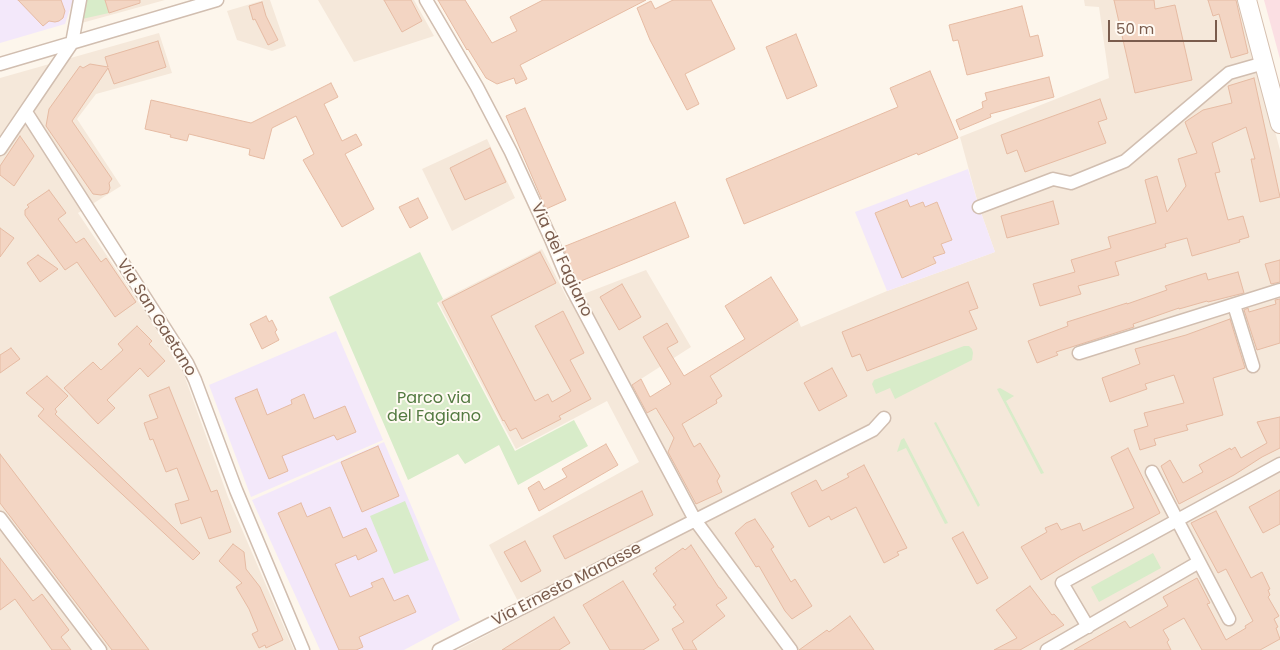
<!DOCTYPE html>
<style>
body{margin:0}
#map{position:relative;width:1280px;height:650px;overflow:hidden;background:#fdf6ec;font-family:Poppins,sans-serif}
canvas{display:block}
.scale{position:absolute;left:1108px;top:20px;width:109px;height:22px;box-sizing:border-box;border:2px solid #7a5c4d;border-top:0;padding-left:6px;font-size:15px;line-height:18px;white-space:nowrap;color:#7a5c4d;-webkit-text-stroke:4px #fffaf3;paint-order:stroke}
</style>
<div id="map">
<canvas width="1280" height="650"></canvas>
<div class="scale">50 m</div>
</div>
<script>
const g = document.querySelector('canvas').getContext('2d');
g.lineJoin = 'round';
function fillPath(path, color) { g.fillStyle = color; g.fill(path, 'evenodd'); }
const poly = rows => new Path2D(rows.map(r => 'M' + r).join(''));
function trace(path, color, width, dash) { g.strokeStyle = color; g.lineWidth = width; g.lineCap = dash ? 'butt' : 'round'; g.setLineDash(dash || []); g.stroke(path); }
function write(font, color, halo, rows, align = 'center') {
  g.font = font + ' Poppins,sans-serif'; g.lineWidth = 4; g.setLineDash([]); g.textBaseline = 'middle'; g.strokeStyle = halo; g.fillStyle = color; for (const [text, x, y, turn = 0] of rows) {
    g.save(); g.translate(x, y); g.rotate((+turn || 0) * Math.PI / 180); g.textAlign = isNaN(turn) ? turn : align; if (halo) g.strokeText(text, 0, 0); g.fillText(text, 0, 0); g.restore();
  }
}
const residential = poly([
 [82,0,165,0,78,24],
 [264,0,270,0,286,46,272,51,237,40,227,11],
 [318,0,414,0,434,36,354,62],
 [1084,0,1240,0,1280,150,1280,650,458,650,525,615,489,545,639,462,607,401,516,449,438,302,542,249,568,300,646,270,691,347,630,386,646,414,798,320,801,327,887,291,995,252,979,207,960,137,1109,78,1099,7,1085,6],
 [159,33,172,73,96,94,77,119,121,186,78,213,147,315,183,372,228,497,294,650,0,650,0,78],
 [487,139,515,198,452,231,422,169]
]);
const education = poly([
 [0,0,73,0,65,24,0,43],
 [968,169,979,207,995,252,887,291,855,212],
 [907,200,910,207,922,202,925,207,937,202,952,240,941,244,944,253,933,257,936,264,902,278,875,213],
 [336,331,383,440,251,497,209,385],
 [384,442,460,620,404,650,320,650,252,500]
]);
const medical = poly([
 [1264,0,1280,0,1280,59]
]);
const green = poly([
 [86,0,105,0,109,13,82,19],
 [420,252,443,299,437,303,515,451,574,420,588,446,518,485,499,445,465,464,458,454,408,480,329,297],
 [964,346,969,346,972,349,973,353,972,360,895,399,890,388,876,394,872,384,874,380],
 [1000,388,1014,396,1006,401,1044,473,1041,474,997,389],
 [936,422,980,505,978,507,934,423],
 [904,438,948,523,945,524,906,448,897,452,901,440],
 [405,501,429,560,394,574,370,516],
 [1153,553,1161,568,1099,602,1091,587]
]);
const building = poly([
 [18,0,61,0,65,11,63,18,59,21,55,22,49,21,43,26,18,0],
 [105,0,140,0,140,3,109,13,105,0],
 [384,0,411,0,422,21,402,32,384,0],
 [438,0,465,0,492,43,517,31,510,17,543,0,646,0,520,65,527,79,516,84,514,78,497,84,486,78,468,49,467,50,438,0],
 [673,0,711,0,735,49,685,74,699,104,687,110,650,40,637,8,651,1,655,9,673,0],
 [1114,0,1154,0,1155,9,1175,5,1192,80,1135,93,1114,0],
 [1208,0,1236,0,1248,53,1231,58,1219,14,1213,16,1208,0],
 [262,2,266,16,278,40,268,45,255,19,253,20,249,6,262,2],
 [1022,6,1030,37,1038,35,1043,56,967,75,958,40,953,41,949,25,1022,6],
 [796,34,817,86,787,99,766,47,796,34],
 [158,41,166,67,114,84,108,68,72,121,112,179,109,183,110,188,108,193,101,195,93,194,46,126,49,109,80,66,83,68,90,64,108,67,105,57,158,41],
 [930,71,958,138,918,155,917,153,744,224,726,179,898,107,890,88,930,71],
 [1049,77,1054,97,990,114,991,117,960,130,956,120,983,108,982,102,987,100,985,93,1049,77],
 [1254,78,1280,197,1260,202,1251,159,1255,159,1246,127,1212,143,1220,172,1215,173,1228,220,1243,216,1249,237,1239,240,1240,242,1192,256,1187,238,1165,244,1166,247,1115,262,1119,275,1078,286,1081,294,1040,306,1033,284,1075,272,1071,260,1111,248,1108,237,1156,223,1145,180,1157,176,1167,212,1186,186,1178,159,1197,153,1185,122,1203,110,1232,103,1228,86,1254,78],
 [331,83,338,97,324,104,342,141,356,134,362,145,345,154,374,209,342,227,303,160,314,154,296,116,272,128,264,159,249,155,250,149,189,134,187,141,170,137,171,135,145,129,151,100,251,123,331,83],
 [1100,99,1107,119,1098,122,1106,143,1025,172,1017,150,1007,154,1001,135,1100,99],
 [525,108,566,200,546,209,506,116,525,108],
 [20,136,34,156,14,186,0,175,0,166,20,136],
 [490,148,506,182,465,200,450,168,490,148],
 [49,190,66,213,58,219,76,243,84,238,101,262,106,258,136,302,115,317,77,262,65,270,25,215,25,210,29,207,27,205,49,190],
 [418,198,428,218,410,228,399,207,418,198],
 [907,200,910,207,923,202,925,207,937,202,952,240,941,244,945,253,933,257,936,263,902,278,875,213,907,200],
 [1053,201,1059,224,1007,238,1001,216,1053,201],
 [675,202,689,237,581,281,577,281,563,247,675,202],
 [0,228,14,238,0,257,0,228],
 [540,252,556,283,491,316,535,401,548,394,552,402,571,391,535,326,563,311,584,353,570,360,591,399,559,416,561,419,522,439,516,428,510,431,504,420,503,421,442,302,540,252],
 [38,255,58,269,40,282,27,263,38,255],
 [1280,260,1280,282,1271,284,1265,264,1280,260],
 [1238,272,1244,293,1208,302,1207,301,1179,309,1179,308,1133,324,1134,327,1056,352,1058,355,1037,363,1028,341,1068,326,1067,322,1127,303,1127,304,1167,290,1165,286,1206,273,1208,280,1238,272],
 [771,277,798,320,710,376,722,396,716,400,717,403,682,424,694,447,700,443,720,476,717,481,722,492,696,504,668,452,674,438,656,408,647,413,632,385,641,379,650,397,671,384,643,337,667,323,678,342,667,348,684,376,745,339,725,306,771,277],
 [968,282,978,308,969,311,977,329,867,371,860,354,852,357,842,332,968,282],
 [622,284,641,317,619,330,600,297,622,284],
 [1280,299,1280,343,1257,350,1244,310,1248,308,1249,312,1276,304,1275,300,1280,299],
 [266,316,269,322,272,320,277,330,275,332,279,340,262,349,250,324,266,316],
 [1230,319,1245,368,1213,378,1223,415,1186,425,1188,430,1154,439,1156,445,1140,450,1134,430,1148,426,1144,413,1184,403,1174,375,1145,384,1147,389,1110,402,1102,378,1140,364,1135,349,1186,335,1230,319],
 [137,326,152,341,149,344,165,361,148,377,140,368,107,400,115,408,98,424,64,388,93,362,101,370,123,350,118,344,137,326],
 [11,348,20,359,0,373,0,355,11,348],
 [832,368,847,396,819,411,804,383,832,368],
 [47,376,68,396,55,409,57,412,55,414,200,553,193,560,38,416,44,409,26,393,47,376],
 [169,387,211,492,217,490,231,532,209,539,201,517,181,524,175,504,189,500,177,468,166,472,153,439,150,440,144,423,158,418,149,395,169,387],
 [257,389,267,415,292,404,291,400,304,394,314,419,345,406,356,432,337,440,334,435,282,456,288,471,269,479,235,398,257,389],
 [1280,417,1280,448,1262,457,1234,475,1179,504,1161,466,1170,460,1183,483,1203,472,1199,465,1230,448,1231,450,1235,447,1241,458,1267,443,1257,422,1280,417],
 [606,444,618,465,539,511,528,488,539,481,544,490,567,477,562,469,606,444],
 [378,446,399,496,362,512,341,462,378,446],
 [1128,448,1160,513,1079,557,1041,580,1021,547,1047,532,1045,528,1057,523,1061,530,1080,523,1083,531,1134,508,1111,457,1128,448],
 [0,454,149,650,112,650,0,503,0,454],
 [864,465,907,548,897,552,899,555,884,563,856,507,831,520,829,516,809,527,791,493,816,480,822,491,849,477,847,474,864,465],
 [1280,490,1280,524,1263,533,1249,507,1280,490],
 [642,491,653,515,565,559,553,536,642,491],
 [301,503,307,517,330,507,343,538,366,528,377,551,358,560,356,555,335,564,350,597,373,587,371,583,383,578,394,601,408,595,416,612,359,637,363,647,356,650,339,650,278,513,301,503],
 [1216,511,1251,578,1262,572,1270,589,1268,590,1270,595,1268,597,1279,616,1274,619,1278,627,1276,628,1280,639,1260,650,1202,650,1184,618,1163,630,1169,640,1167,642,1171,650,1074,650,1125,621,1130,628,1168,606,1163,597,1197,578,1210,603,1207,604,1226,640,1246,628,1245,626,1253,621,1226,569,1218,573,1191,523,1216,511],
 [755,519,774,547,771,549,791,582,795,579,812,606,792,619,785,611,759,566,756,567,735,533,746,523,755,519],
 [963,532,988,578,977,584,952,538,963,532],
 [525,541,541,571,521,582,504,552,525,541],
 [233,544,244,552,246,569,260,587,283,640,266,648,265,645,259,648,252,634,258,631,249,609,236,587,242,583,219,561,233,544],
 [691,545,719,588,720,588,727,598,716,605,725,616,692,641,697,650,684,650,672,629,684,622,673,607,676,605,653,574,657,571,655,568,683,548,685,550,691,545],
 [0,558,33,601,42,594,69,630,61,637,71,650,52,650,15,599,0,610,0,558],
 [623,581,659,640,643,650,610,650,583,605,623,581],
 [1030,586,1052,615,1054,614,1064,625,1020,650,994,650,1017,638,996,610,1030,586],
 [850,616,874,650,799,650,827,630,829,632,850,616],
 [554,617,570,643,559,650,502,650,554,617]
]);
const street = poly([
 [426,0,477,87,511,152,551,239,571,287,695,520,791,650],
 [0,64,217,0],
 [26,112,187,363,195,380,236,490,303,650],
 [0,149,72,43,80,0],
 [979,207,1053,179,1071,183,1125,161,1229,73,1264,63],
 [1234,305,1253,366],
 [1079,353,1280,290],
 [1152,472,1229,619],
 [0,518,100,650],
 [1088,627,1062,583,1280,464],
 [439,650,873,430,884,418],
 [1047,650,1199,562]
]);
const secondary = poly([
 [1247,0,1280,124]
]);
const streetNames = [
 ["Via del Fagiano",561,260,65],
 ["Via San Gaetano",156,318,58],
 ["Via Ernesto Manasse",567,585,-27]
];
const parkNames = [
 ["Parco via",434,399],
 ["del Fagiano",434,417]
];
fillPath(residential, '#f5e8da');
fillPath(education, '#f3e8fa');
fillPath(medical, '#fbdfe3');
fillPath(green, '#d8ecc9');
fillPath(building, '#f3d5c3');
trace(building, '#e6bba3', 1);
trace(street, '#d1beb0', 15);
trace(secondary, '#d6c0b0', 20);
trace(street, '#fff', 12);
trace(secondary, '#fff', 18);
write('16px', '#7a5c4d', '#fffaf3', streetNames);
write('16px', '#537a41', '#fffaf3', parkNames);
</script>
